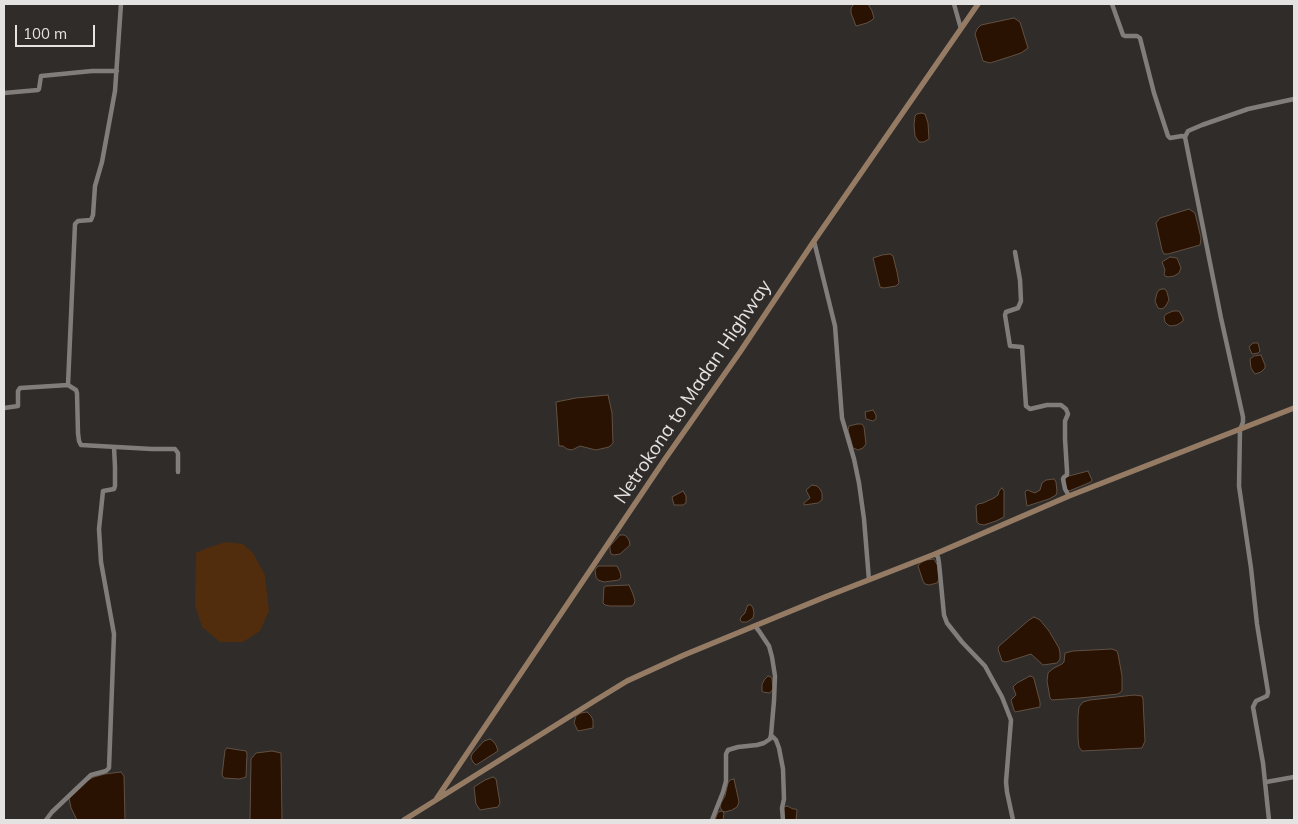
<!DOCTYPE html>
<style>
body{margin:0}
#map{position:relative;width:1298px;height:824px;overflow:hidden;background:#2f2c2a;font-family:Mulish,sans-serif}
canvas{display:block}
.frame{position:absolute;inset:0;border:5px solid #e5e3e2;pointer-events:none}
.scale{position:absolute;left:15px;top:25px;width:80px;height:22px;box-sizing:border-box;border:2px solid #e5e3e2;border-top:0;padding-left:6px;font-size:15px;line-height:18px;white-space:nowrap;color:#e5e3e2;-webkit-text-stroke:4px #2f2c2a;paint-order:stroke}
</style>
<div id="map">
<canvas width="1298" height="824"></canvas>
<div class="frame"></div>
<div class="scale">100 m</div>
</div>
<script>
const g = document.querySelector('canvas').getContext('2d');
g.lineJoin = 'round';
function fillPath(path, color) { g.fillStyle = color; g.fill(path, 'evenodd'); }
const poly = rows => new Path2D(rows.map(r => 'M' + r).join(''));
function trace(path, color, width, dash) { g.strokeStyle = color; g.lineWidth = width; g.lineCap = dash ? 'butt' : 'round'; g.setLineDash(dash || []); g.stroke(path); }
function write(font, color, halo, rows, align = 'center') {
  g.font = font + ' Mulish,sans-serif'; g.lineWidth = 5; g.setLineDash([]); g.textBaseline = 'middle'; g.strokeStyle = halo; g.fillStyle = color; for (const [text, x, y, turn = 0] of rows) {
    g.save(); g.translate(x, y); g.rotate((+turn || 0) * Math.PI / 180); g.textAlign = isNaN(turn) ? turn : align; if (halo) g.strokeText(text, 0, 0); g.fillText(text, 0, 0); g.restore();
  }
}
const green = poly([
 [226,542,243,544,253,553,265,575,269,611,260,631,243,642,220,642,202,627,195,605,196,553,207,548]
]);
const water = poly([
 [854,4,868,4,872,11,874,18,872,20,867,23,856,26,851,13,851,8,854,4],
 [1014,18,1020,22,1028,48,1021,53,1009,57,990,63,983,61,975,34,977,29,981,25,1014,18],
 [921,113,925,114,928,123,929,139,924,142,919,142,915,136,914,125,915,116,917,114,921,113],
 [1189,209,1195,213,1201,238,1200,245,1168,254,1164,254,1162,250,1156,223,1160,218,1189,209],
 [890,254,893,256,897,272,899,283,896,286,884,288,880,287,873,258,882,255,890,254],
 [1170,257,1177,258,1181,268,1179,273,1174,276,1168,277,1165,276,1164,274,1165,270,1162,262,1170,257],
 [1162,289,1165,289,1167,292,1169,300,1165,307,1162,309,1158,308,1155,301,1157,293,1159,290,1162,289],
 [1173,311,1179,311,1183,318,1183,321,1177,325,1171,326,1168,325,1165,322,1164,317,1166,314,1173,311],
 [1253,343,1258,343,1260,351,1258,353,1252,354,1249,347,1253,343],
 [1261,355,1265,365,1265,368,1261,372,1255,374,1251,368,1250,359,1254,356,1261,355],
 [608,395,612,413,613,443,609,447,596,450,580,446,572,450,567,449,563,446,559,446,556,402,576,398,608,395],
 [873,410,876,415,876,419,873,421,866,419,865,412,873,410],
 [857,424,862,424,864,427,866,444,863,448,858,450,853,448,848,430,849,426,857,424],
 [1088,471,1092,480,1091,482,1069,491,1067,490,1065,483,1065,477,1088,471],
 [1054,479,1056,482,1057,492,1056,495,1049,499,1027,506,1025,492,1027,490,1035,493,1040,490,1042,483,1046,480,1054,479],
 [812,485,817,486,820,489,822,493,822,500,818,503,804,505,804,503,810,498,806,490,812,485],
 [1002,488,1004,491,1004,517,996,521,984,525,979,524,977,522,976,506,978,504,983,503,994,498,998,495,999,491,1002,488],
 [683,491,686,496,686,503,683,505,674,505,672,497,683,491],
 [620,535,624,535,626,536,629,540,630,545,620,554,614,555,611,554,610,550,610,546,620,535],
 [934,559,938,566,939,579,937,583,929,585,925,584,923,581,918,566,920,563,926,560,934,559],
 [599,566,617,566,620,572,621,577,619,580,604,582,598,580,596,577,595,570,597,567,599,566],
 [629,585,633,594,635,601,634,604,632,606,610,606,605,605,603,603,604,587,606,586,629,585],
 [748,605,751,605,753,608,754,613,753,618,747,622,742,622,740,620,741,617,745,613,747,607,748,605],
 [1034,617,1040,620,1049,631,1059,648,1060,653,1060,659,1057,663,1043,665,1031,654,1006,662,1002,661,998,649,999,646,1029,620,1034,617],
 [1112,649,1117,651,1118,654,1122,676,1122,691,1118,694,1080,698,1052,700,1050,698,1047,681,1048,673,1050,671,1054,668,1062,664,1064,662,1065,653,1073,651,1112,649],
 [768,676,771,677,772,679,773,689,770,693,763,692,762,691,762,684,765,679,768,676],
 [1030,676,1033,677,1034,679,1040,702,1040,707,1015,712,1014,710,1011,700,1016,695,1013,687,1017,683,1030,676],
 [1134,695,1142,696,1143,699,1145,741,1142,748,1082,751,1079,747,1078,738,1078,716,1079,707,1083,702,1090,700,1134,695],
 [587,712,591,716,593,720,593,728,578,731,574,723,576,716,581,713,587,712],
 [490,739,493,741,496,745,498,751,476,765,473,762,471,758,472,754,484,741,490,739],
 [227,748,246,751,247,754,246,777,243,778,239,779,224,778,222,775,225,750,227,748],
 [272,751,281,753,282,820,250,820,251,759,256,753,272,751],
 [121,772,124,776,125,820,77,820,71,808,69,798,88,780,94,777,105,774,121,772],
 [493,777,496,779,500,803,498,807,480,810,476,804,474,787,485,780,493,777],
 [734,779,739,802,737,807,732,810,725,812,722,811,724,813,723,820,715,820,718,812,722,811,720,807,721,803,725,796,728,783,730,780,734,779],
 [787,806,793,809,796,809,797,810,796,820,784,820,784,807,787,806]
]);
const minor = poly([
 [954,4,961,29],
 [1112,4,1123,35,1125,36,1137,36,1140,38,1154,93,1168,136,1170,138,1182,136,1185,137,1221,318,1243,417,1243,422,1240,430,1239,486,1251,568,1257,624,1268,692,1267,696,1256,701,1253,707,1263,763,1269,820],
 [4,93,38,90,39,89,41,76,92,71,117,71],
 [1185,137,1188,131,1202,125,1248,109,1294,99],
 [814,241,835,326,842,418,854,459,859,483,864,519,869,580],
 [1015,252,1020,280,1021,301,1018,308,1006,312,1005,315,1010,346,1022,347,1026,406,1030,409,1047,405,1061,405,1066,409,1068,414,1065,421,1065,439,1067,471,1067,475,1064,477,1063,479,1065,489,1069,496],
 [68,385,76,390,77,393,78,433,79,441,81,445,152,449,175,449,178,453,178,472],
 [4,408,18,406,18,391,20,388,68,385,75,224,78,221,91,220,93,215,95,186,102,162,115,91,121,4],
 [935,554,938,557,939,563,944,615,947,623,962,642,985,666,1002,697,1011,720,1006,782,1007,792,1013,820],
 [771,735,776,740,779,748,783,769,784,799,782,808,783,820],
 [1266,782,1294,777],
 [46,820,52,812,91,775,106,771,109,768,114,634,101,562,99,529,103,491,114,489,115,486,115,467,114,447],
 [712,820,723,792,726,781,726,754,728,750,738,747,757,745,764,743,770,739,771,735,774,701,775,676,772,657,769,646,759,631,755,626]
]);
const secondary = poly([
 [437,798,665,459,740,352,814,241,978,4],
 [404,820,596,700,627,681,684,655,825,597,935,554,1069,496,1294,408]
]);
const streetNames = [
 ["Netrokona to Madan Highway",693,392,-56]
];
fillPath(green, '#512d0e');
fillPath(water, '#291201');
trace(water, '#615144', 1);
trace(minor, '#807d7a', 4.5);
trace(secondary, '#957b64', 5.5);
write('19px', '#e5e3e2', '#2f2c2a', streetNames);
</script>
